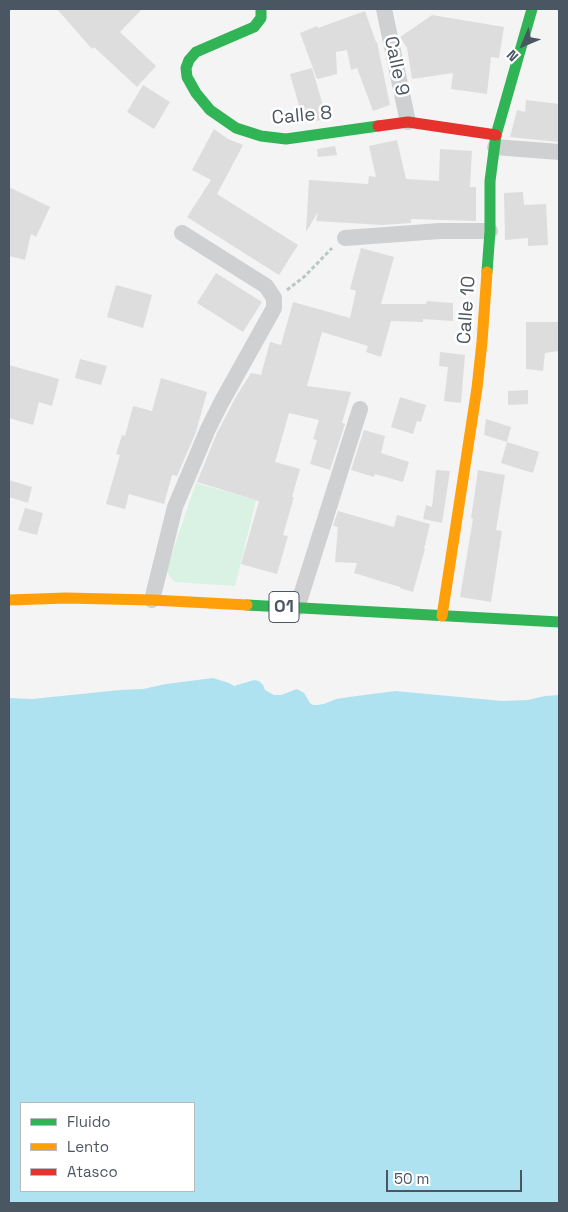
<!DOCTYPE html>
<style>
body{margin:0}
#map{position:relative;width:568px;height:1212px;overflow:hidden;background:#f4f4f4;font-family:"Space Grotesk",sans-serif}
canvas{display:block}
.frame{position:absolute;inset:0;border:10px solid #4a5661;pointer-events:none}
.legend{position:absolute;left:20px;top:1102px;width:175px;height:90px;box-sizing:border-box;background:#fff;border:1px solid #b7bbc0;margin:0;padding:6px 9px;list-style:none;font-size:15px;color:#4a5661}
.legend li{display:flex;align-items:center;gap:10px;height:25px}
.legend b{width:25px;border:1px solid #b7bbc0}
.north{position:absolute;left:498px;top:20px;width:50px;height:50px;-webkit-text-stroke:4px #fff;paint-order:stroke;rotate:225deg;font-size:14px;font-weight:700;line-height:20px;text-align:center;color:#4a5661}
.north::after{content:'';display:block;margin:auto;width:18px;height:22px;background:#4a5661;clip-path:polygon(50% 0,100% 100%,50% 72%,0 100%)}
.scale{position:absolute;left:386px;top:1170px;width:136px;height:22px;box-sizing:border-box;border:2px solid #4a5661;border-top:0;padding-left:6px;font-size:15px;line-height:18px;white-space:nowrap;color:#4a5661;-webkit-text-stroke:4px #fff;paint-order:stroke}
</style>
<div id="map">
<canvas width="568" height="1212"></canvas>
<div class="frame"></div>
<ul class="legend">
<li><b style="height:6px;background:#30b455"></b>Fluido</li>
<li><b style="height:6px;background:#ff9f0a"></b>Lento</li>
<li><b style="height:6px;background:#e5322d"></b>Atasco</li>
</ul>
<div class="north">N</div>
<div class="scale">50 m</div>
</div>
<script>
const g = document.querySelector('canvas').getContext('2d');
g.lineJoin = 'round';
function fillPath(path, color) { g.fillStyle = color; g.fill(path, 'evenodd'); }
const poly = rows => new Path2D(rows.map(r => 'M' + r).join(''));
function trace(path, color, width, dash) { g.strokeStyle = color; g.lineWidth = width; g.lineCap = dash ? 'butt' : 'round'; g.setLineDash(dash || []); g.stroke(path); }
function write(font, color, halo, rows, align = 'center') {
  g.font = font + ' "Space Grotesk",sans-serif'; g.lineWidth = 5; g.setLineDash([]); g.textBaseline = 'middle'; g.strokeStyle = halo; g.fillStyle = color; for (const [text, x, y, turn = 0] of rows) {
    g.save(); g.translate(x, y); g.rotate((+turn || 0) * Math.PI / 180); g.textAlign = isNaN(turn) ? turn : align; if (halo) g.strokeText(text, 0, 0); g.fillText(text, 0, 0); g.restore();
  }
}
const green = poly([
 [196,483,256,500,235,586,175,582,171,578,167,572,168,565]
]);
const water = poly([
 [213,678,229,683,234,686,254,680,259,681,263,685,265,690,274,695,281,695,297,689,304,693,310,703,313,705,317,705,324,704,336,699,349,697,395,691,502,701,528,700,545,696,559,695,559,1203,9,1203,9,698,32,699,120,690,143,689,166,684],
 [21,1103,194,1103,194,1191,21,1191]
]);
const building = poly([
 [57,9,142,9,120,32,156,66,137,87,94,47,92,49],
 [365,11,376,42,377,42,390,105,373,111,357,68,351,70,347,50,336,52,337,74,317,79,300,33,317,26,318,28],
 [432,15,504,27,499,58,491,57,487,94,451,89,453,73,412,79,407,48,400,37],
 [312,68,327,119,304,123,290,74],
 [143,85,170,102,154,129,127,112],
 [526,100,559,104,559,142,510,137,517,110,525,112],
 [214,129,228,139,243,145,217,194,298,245,279,275,187,217,211,180,192,170],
 [397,140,406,179,439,181,440,149,472,151,470,187,476,187,476,221,411,219,411,223,382,225,316,221,318,212,306,232,309,180,368,184,369,176,376,177,369,146],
 [335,146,337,155,318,157,317,149],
 [9,187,50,207,36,237,31,234,25,260,9,256],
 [523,192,524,205,546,204,548,245,528,246,528,238,505,240,504,193],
 [361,248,394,257,381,304,426,304,427,301,453,303,453,321,423,319,423,322,391,321,381,357,366,352,368,346,322,332,307,386,351,392,342,423,345,424,330,470,310,464,317,440,313,439,319,420,289,413,275,462,300,469,292,497,294,497,283,535,288,536,277,574,241,564,259,501,197,482,217,433,237,395,251,373,261,375,270,342,281,345,293,302,350,318,356,291,350,289],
 [216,273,262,302,243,332,197,303],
 [116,285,152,295,143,328,107,317],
 [526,322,559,322,559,351,545,353,543,371,526,369],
 [440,352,465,355,461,403,444,401,448,367,439,366],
 [80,359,107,366,101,385,75,378],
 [9,365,59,379,52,406,39,402,33,425,9,418],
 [161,378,207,392,196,432,177,476,172,475,164,504,129,494,125,509,106,504,120,455,116,454,122,435,125,436,133,406,152,411],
 [528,390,528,404,508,405,508,391],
 [400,397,426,405,421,422,417,421,413,434,391,427],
 [486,419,511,427,507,442,484,435],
 [364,430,385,436,381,453,409,462,403,482,375,474,374,477,351,470],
 [507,442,539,452,533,473,501,463],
 [436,470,450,471,442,523,423,519,426,505,432,507],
 [478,470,505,475,496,530,502,531,491,602,460,597,473,519,471,518],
 [9,480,32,487,28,503,9,497],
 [25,508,43,513,37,535,18,530],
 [338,511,394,527,397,515,430,524,424,549,425,549,413,592,400,588,400,587,354,573,357,563,335,562,338,527,333,526]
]);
const path = poly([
 [287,290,305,276,332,248]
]);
const street = poly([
 [384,9,408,122],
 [495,147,559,152],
 [345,238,440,231,490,231],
 [152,600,175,507,208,429,221,403,274,308,274,298,266,286,182,233],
 [297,608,360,409]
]);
const fast = poly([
 [261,9,261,18,254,27,196,52,189,60,186,68,187,77,196,93,210,110,236,128,261,136,286,139,378,126],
 [487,272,490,231,490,181,496,135,532,9],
 [247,605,559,622]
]);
const slow = poly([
 [9,600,66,598,152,600,247,605],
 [442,616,477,388,482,342,487,272]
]);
const jam = poly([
 [378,126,408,122,496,135]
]);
const shields = [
 [284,607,30]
];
const shieldNames = [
 ["01",284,607]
];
const streetNames = [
 ["Calle 9",396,66,78],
 ["Calle 8",302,116,-5],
 ["Calle 10",467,310,-86]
];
fillPath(green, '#d9f2e3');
fillPath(water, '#aee2f0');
fillPath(building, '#ddddde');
trace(path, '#bcc7c4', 3, [4, 2.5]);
trace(street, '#ced0d2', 16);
trace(fast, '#30b455', 11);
trace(slow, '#ff9f0a', 11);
trace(jam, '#e5322d', 11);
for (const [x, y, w] of shields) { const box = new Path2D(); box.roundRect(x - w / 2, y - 15.5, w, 31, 4); g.fillStyle = '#fff'; g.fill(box); trace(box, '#4a5661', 1); }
write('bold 18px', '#4a5661', null, shieldNames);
write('19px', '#4a5661', '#fff', streetNames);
</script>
